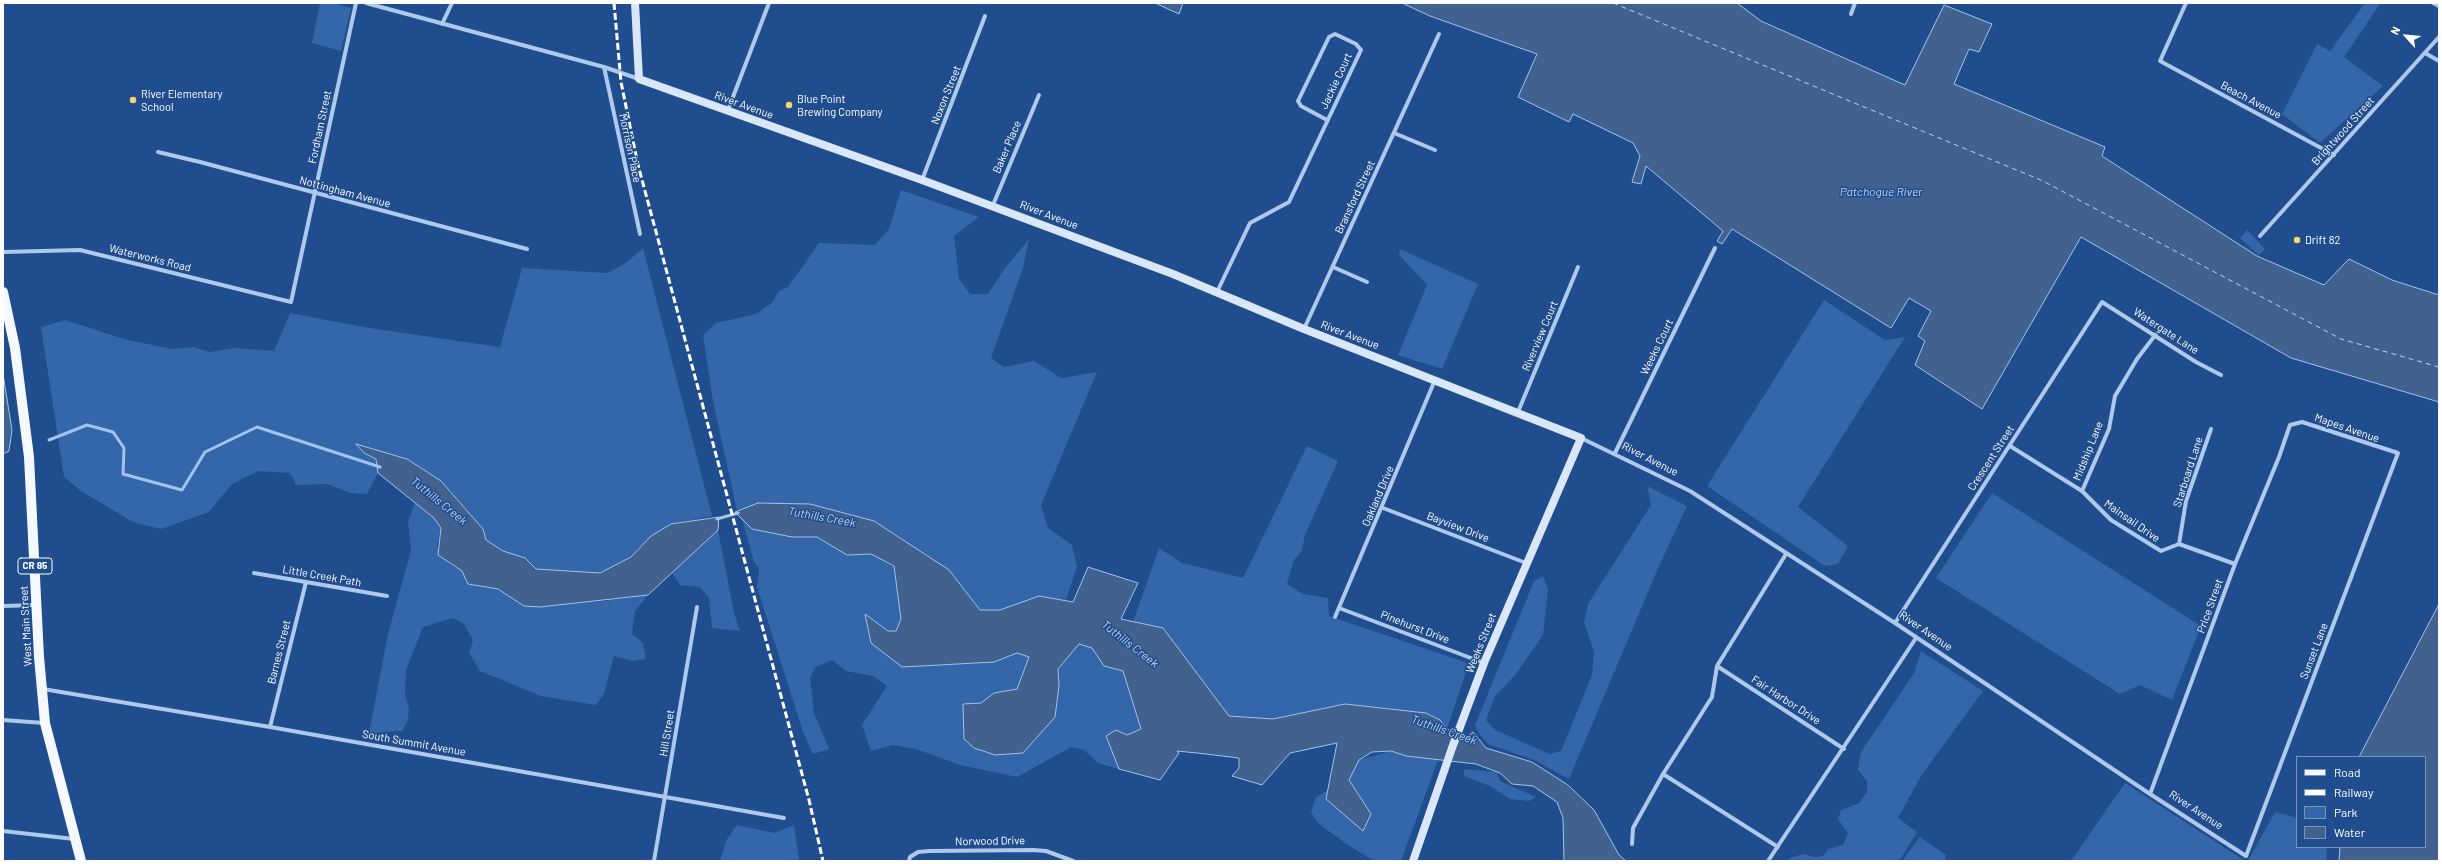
<!DOCTYPE html>
<style>
body{margin:0}
#map{position:relative;width:2442px;height:864px;overflow:hidden;background:#204d8d;font-family:Barlow,sans-serif}
canvas{display:block}
.frame{position:absolute;inset:0;border:4px solid #fff;pointer-events:none}
.legend{position:absolute;left:2296px;top:756px;width:130px;height:92px;box-sizing:border-box;background:#204d8d;border:1px solid #7994bb;margin:0;padding:5px 7px;list-style:none;font-size:12px;color:#fff}
.legend li{display:flex;align-items:center;gap:8px;height:20px}
.legend b{width:20px;border:1px solid #7994bb}
.north{position:absolute;left:2386px;top:16px;width:40px;height:40px;-webkit-text-stroke:3px #204d8d;paint-order:stroke;rotate:297deg;font-size:11px;font-weight:700;line-height:16px;text-align:center;color:#fff}
.north::after{content:'';display:block;margin:auto;width:14px;height:18px;background:#fff;clip-path:polygon(50% 0,100% 100%,50% 72%,0 100%)}
</style>
<div id="map">
<canvas width="2442" height="864"></canvas>
<div class="frame"></div>
<ul class="legend">
<li><b style="height:5px;background:#f4f8ff"></b>Road</li>
<li><b style="height:5px;background:#fff"></b>Railway</li>
<li><b style="height:11px;background:#3466aa"></b>Park</li>
<li><b style="height:11px;background:#41618f"></b>Water</li>
</ul>
<div class="north">N</div>
</div>
<script>
const g = document.querySelector('canvas').getContext('2d');
g.lineJoin = 'round';
function fillPath(path, color) { g.fillStyle = color; g.fill(path, 'evenodd'); }
const poly = rows => new Path2D(rows.map(r => 'M' + r).join(''));
function trace(path, color, width, dash) { g.strokeStyle = color; g.lineWidth = width; g.lineCap = dash ? 'butt' : 'round'; g.setLineDash(dash || []); g.stroke(path); }
function write(font, color, halo, rows, align = 'center') {
  g.font = font + ' Barlow,sans-serif'; g.lineWidth = 3; g.setLineDash([]); g.textBaseline = 'middle'; g.strokeStyle = halo; g.fillStyle = color; for (const [text, x, y, turn = 0] of rows) {
    g.save(); g.translate(x, y); g.rotate((+turn || 0) * Math.PI / 180); g.textAlign = isNaN(turn) ? turn : align; if (halo) g.strokeText(text, 0, 0); g.fillText(text, 0, 0); g.restore();
  }
}
const green = poly([
 [320,3,333,3,351,8,341,51,312,43],
 [2365,3,2380,4,2344,57,2383,86,2320,143,2282,114,2317,44,2330,51],
 [901,190,979,217,954,236,959,279,970,294,988,294,1005,268,1029,239,1023,268,991,358,1004,367,1034,361,1061,378,1097,372,1041,505,1048,528,1072,545,1077,566,1066,600,1039,596,1000,610,980,610,949,570,874,521,758,503,737,511,713,401,703,335,716,323,756,314,772,303,778,292,788,287,819,243,875,245,889,229],
 [2247,230,2265,249,2259,255,2240,238],
 [643,248,712,516,671,524,638,548,631,557,600,573,536,569,525,558,503,551,486,540,483,529,449,489,356,444,364,453,376,459,378,473,367,494,351,493,327,484,296,485,290,473,258,471,232,484,209,512,161,529,133,522,81,491,64,477,41,327,65,320,124,339,172,349,194,347,209,352,235,348,274,351,290,313,369,328,500,347,522,268,608,273,627,262],
 [1400,249,1478,284,1442,369,1398,355,1427,285,1399,255],
 [1824,300,1885,340,1905,337,1798,507,1848,546,1838,564,1825,566,1707,486],
 [1307,446,1338,461,1305,535,1302,550,1294,560,1287,584,1303,594,1328,598,1329,616,1465,662,1468,666,1447,729,1440,720,1426,713,1345,704,1272,719,1229,716,1163,628,1133,622,1159,548,1182,563,1243,578],
 [1647,486,1687,506,1659,566,1569,779,1534,760,1488,744,1478,732,1475,725,1534,581,1543,576,1548,589,1543,635,1516,674,1495,696,1486,720,1495,730,1550,754,1561,751,1592,675,1594,652,1584,622,1588,604,1651,505],
 [1992,493,2201,626,2172,700,2140,685,2120,694,1936,578],
 [415,503,434,518,441,528,437,546,448,563,462,571,479,586,498,589,524,606,605,601,648,595,635,611,632,634,643,643,646,659,633,661,614,656,604,694,596,705,541,696,480,671,469,653,473,640,464,624,453,618,440,622,423,627,406,670,405,695,409,708,408,720,402,731,369,733,388,634,411,550,408,521],
 [742,519,752,529,792,537,817,537,847,555,871,554,894,567,901,619,896,631,888,631,866,615,871,643,994,662,1017,653,1029,657,1017,689,994,693,981,703,963,724,1059,686,1058,669,1078,644,1092,648,1104,666,1123,671,1141,729,1127,735,1116,731,1106,736,1119,769,1098,763,1084,750,1071,747,1017,777,960,765,916,749,892,745,871,751,862,725,887,686,873,676,846,671,832,660,816,667,810,677,814,713,829,749,813,754,803,732,757,587,759,569,754,562],
 [718,530,734,613,740,631,712,628,709,598,700,587,680,585,672,573],
 [1921,651,1983,691,1921,776,1898,818,1917,832,1899,861,1789,861,1790,858,1803,854,1815,857,1823,856,1828,849,1843,845,1848,833,1838,819,1841,810,1859,803,1867,792,1867,781,1858,770,1861,752,1914,673],
 [1391,751,1406,756,1438,760,1401,861,1374,861,1345,843,1318,823,1311,812,1316,797,1328,790,1326,799,1370,814,1349,780,1359,760],
 [1464,769,1497,772,1500,781,1536,797,1529,801,1510,799,1490,786,1464,776],
 [2125,783,2245,861,2071,861],
 [2275,812,2297,818,2297,847,2327,847,2326,861,2248,861],
 [737,825,774,833,794,825,799,861,720,861,727,839],
 [1920,837,1946,855,1945,861,1902,861]
]);
const water = poly([
 [1155,3,1183,3,1179,14,1155,3],
 [1402,3,1737,3,1761,21,1905,85,1944,5,1992,24,1979,52,1969,49,1954,84,2105,147,2102,156,2257,256,2324,285,2349,259,2392,280,2439,295,2439,402,2291,358,2081,237,1982,409,1915,365,1925,341,1918,336,1931,311,1909,298,1891,328,1732,229,1722,244,1717,241,1723,231,1646,166,1641,184,1632,182,1640,156,1633,143,1573,114,1569,122,1518,97,1537,54,1430,16,1402,3],
 [3,374,12,430,9,451,3,454,3,374],
 [356,444,407,459,441,481,483,529,486,540,503,551,525,558,536,569,600,573,631,557,651,536,671,524,719,517,718,530,648,595,540,607,524,606,498,589,468,584,462,571,438,555,441,528,434,518,378,473,376,459,364,453,356,444],
 [758,503,810,504,874,521,949,570,980,610,1000,610,1039,596,1073,602,1088,567,1138,583,1121,619,1163,628,1229,716,1273,719,1345,704,1426,713,1440,720,1447,729,1467,737,1473,732,1486,748,1532,762,1568,785,1594,810,1619,855,1626,861,1564,861,1563,818,1557,802,1533,786,1512,784,1500,773,1476,764,1406,756,1391,751,1372,752,1359,760,1349,780,1371,814,1363,831,1326,799,1337,743,1290,753,1262,785,1232,776,1239,768,1239,758,1197,753,1177,751,1179,753,1160,780,1119,769,1106,736,1116,730,1127,735,1141,729,1123,671,1104,666,1092,648,1079,644,1058,669,1059,686,1055,717,1023,753,995,755,974,748,964,739,963,704,981,703,994,693,1017,689,1029,657,1017,653,994,662,902,667,871,643,865,614,888,631,896,631,901,619,894,566,871,554,847,555,817,537,792,537,752,529,735,512,758,503],
 [2439,604,2439,861,2339,861,2340,847,2425,847,2425,757,2359,757,2439,604]
]);
const stream = poly([
 [49,440,87,425,113,432,124,448,123,474,182,490,205,452,257,427,380,467],
 [717,519,738,513]
]);
const ferry = poly([
 [1613,3,2043,181,2341,339,2439,367]
]);
const street = poly([
 [366,3,604,67,639,79],
 [2186,3,2160,61,2334,155],
 [2433,3,2439,6],
 [1851,14,1855,3],
 [442,24,452,3],
 [2425,53,2439,61],
 [604,67,640,234],
 [728,110,769,3],
 [1394,133,1435,150],
 [158,152,200,162,527,249],
 [922,180,985,16],
 [993,205,1039,95],
 [2260,236,2439,37],
 [3,252,80,250,291,302,356,3],
 [1333,267,1367,282],
 [1217,292,1250,223,1289,202,1361,50,1356,44,1335,34,1329,37,1298,101,1301,106,1327,120],
 [1304,329,1439,34],
 [1518,412,1578,267],
 [1581,438,1690,491,1895,623,2150,794,2246,856,2398,453,2302,422,2290,425,2279,457,2235,564,2150,794],
 [2010,446,2082,491,2111,520,2161,551,2179,544,2235,564],
 [1615,453,1715,248],
 [2082,491,2109,429,2115,396,2137,359,2156,334],
 [1383,508,1526,563],
 [2179,544,2186,501,2211,429],
 [254,573,387,596],
 [3,606,36,605],
 [1339,608,1484,663],
 [1335,617,1435,380],
 [1895,623,2102,302,2196,362,2221,375],
 [1717,666,1844,749],
 [43,689,270,727,784,818],
 [3,720,44,723],
 [270,727,306,582],
 [1663,774,1778,847],
 [3,831,74,839],
 [1632,844,1633,828,1663,774,1712,697,1717,666,1786,554],
 [654,861,697,607],
 [909,861,910,857,918,852,929,851,1033,850,1046,851,1073,861],
 [1768,861,1916,638]
]);
const secondary = poly([
 [635,3,639,79,922,180,1173,274,1304,329,1581,438,1484,663,1452,748,1413,861]
]);
const primary = poly([
 [3,292,15,348,29,457,39,657,45,723,81,861]
]);
const rail = poly([
 [614,3,621,82,638,165,809,800,823,861]
]);
const markers = [
 [133,100,4,"#f9d56f"],
 [789,105,4,"#f9d56f"],
 [2297,240,4,"#f9d56f"]
];
const shields = [
 [35,566,34]
];
const shieldNames = [
 ["CR 85",35,566]
];
const streetNames = [
 ["Jackie Court",1336,81,-65],
 ["Noxon Street",946,95,-68],
 ["Beach Avenue",2251,100,28],
 ["River Avenue",744,105,20],
 ["Fordham Street",320,127,-78],
 ["Brightwood Street",2343,131,-48],
 ["Baker Place",1007,147,-67],
 ["Morrison Place",630,148,78],
 ["Nottingham Avenue",345,192,15],
 ["Bransford Street",1355,197,-65],
 ["River Avenue",1049,215,21],
 ["Waterworks Road",150,258,14],
 ["Watergate Lane",2166,331,33],
 ["River Avenue",1350,335,21],
 ["Riverview Court",1540,336,-67],
 ["Weeks Court",1657,347,-64],
 ["Mapes Avenue",2347,428,19],
 ["Midship Lane",2088,451,-68],
 ["Crescent Street",1991,458,-57],
 ["River Avenue",1650,459,27],
 ["Starboard Lane",2188,472,-72],
 ["Oakland Drive",1378,496,-67],
 ["Mainsail Drive",2132,521,35],
 ["Bayview Drive",1458,527,21],
 ["Little Creek Path",322,576,10],
 ["Price Street",2210,606,-70],
 ["West Main Street",26,626,-93],
 ["Pinehurst Drive",1415,627,21],
 ["River Avenue",1926,631,34],
 ["Weeks Street",1481,643,-68],
 ["Sunset Lane",2314,651,-69],
 ["Barnes Street",279,652,-76],
 ["Fair Harbor Drive",1786,700,33],
 ["Hill Street",667,733,-81],
 ["South Summit Avenue",414,743,10],
 ["River Avenue",2196,810,33],
 ["Norwood Drive",990,841,-1]
];
const poiNames = [
 ["River Elementary",141,94],
 ["School",141,107],
 ["Blue Point",797,99],
 ["Brewing Company",797,112],
 ["Drift 82",2305,240]
];
const waterNames = [
 ["Patchogue River",1881,192],
 ["Tuthills Creek",439,501,39],
 ["Tuthills Creek",822,517,10],
 ["Tuthills Creek",1130,644,38],
 ["Tuthills Creek",1444,730,19]
];
fillPath(green, '#3466aa');
fillPath(water, '#41618f');
trace(water, '#a2c3ed', 1);
trace(stream, '#a2c3ed', 3);
trace(ferry, '#bad3f3', 1, [5, 4]);
trace(street, '#afc9ec', 4);
trace(secondary, '#dae7f9', 8);
trace(primary, '#f4f8ff', 10);
trace(rail, '#fff', 3, [7, 3]);
for (const [x, y, r, color] of markers) { const dot = new Path2D(); dot.arc(x, y, r, 0, 2 * Math.PI); g.fillStyle = color; g.fill(dot); trace(dot, '#204d8d', 1.5); }
for (const [x, y, w] of shields) { const box = new Path2D(); box.roundRect(x - w / 2, y - 8, w, 16, 3); g.fillStyle = '#204d8d'; g.fill(box); trace(box, '#fff', 1); }
write('bold 10px', '#fff', null, shieldNames);
write('11px', '#fff', '#204d8d', streetNames);
write('11px', '#fff', '#204d8d', poiNames, 'left');
write('italic 12px', '#bad3f3', '#204d8d', waterNames);
</script>
